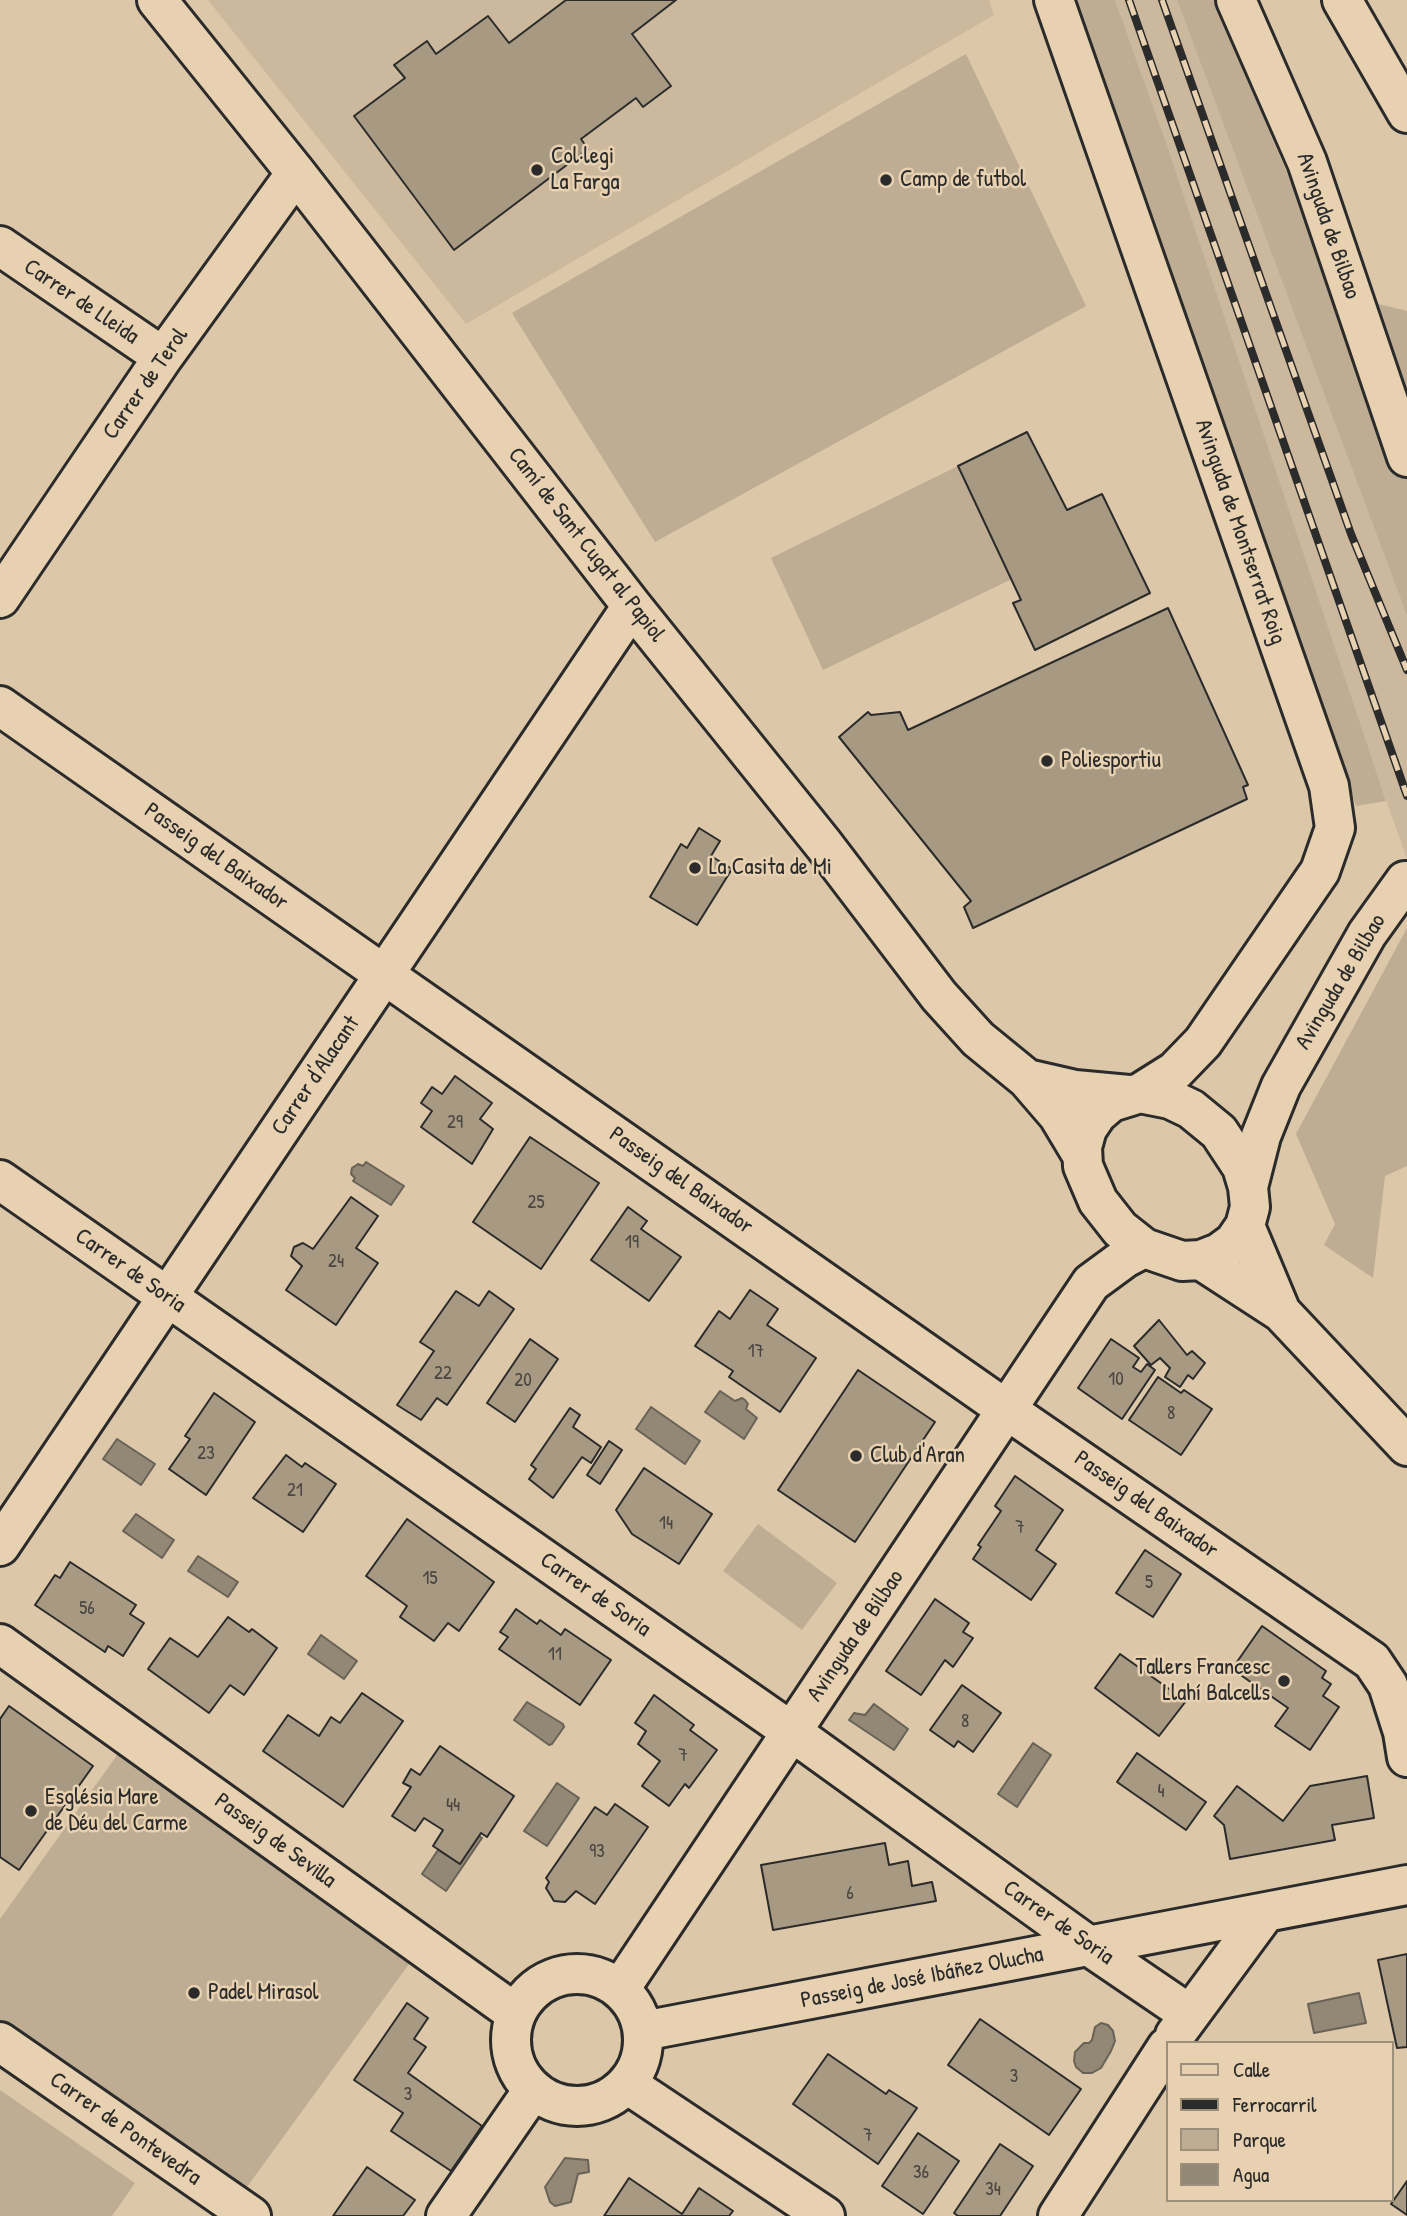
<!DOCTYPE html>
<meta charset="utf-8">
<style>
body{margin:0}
#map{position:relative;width:1407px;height:2216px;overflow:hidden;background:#dcc7a8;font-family:"Patrick Hand",sans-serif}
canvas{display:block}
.legend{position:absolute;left:1166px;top:2041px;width:228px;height:161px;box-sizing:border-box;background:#e7d1b0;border:2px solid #9c8f7b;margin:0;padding:9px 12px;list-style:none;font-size:21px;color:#2b2b2b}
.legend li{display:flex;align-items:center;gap:14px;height:35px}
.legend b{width:35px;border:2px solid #9c8f7b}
</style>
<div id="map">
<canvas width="1407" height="2216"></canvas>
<ul class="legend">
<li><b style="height:9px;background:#e7d1b0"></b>Calle</li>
<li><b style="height:9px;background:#2b2b2b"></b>Ferrocarril</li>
<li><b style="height:19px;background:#bead93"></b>Parque</li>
<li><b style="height:19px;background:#938775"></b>Agua</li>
</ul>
</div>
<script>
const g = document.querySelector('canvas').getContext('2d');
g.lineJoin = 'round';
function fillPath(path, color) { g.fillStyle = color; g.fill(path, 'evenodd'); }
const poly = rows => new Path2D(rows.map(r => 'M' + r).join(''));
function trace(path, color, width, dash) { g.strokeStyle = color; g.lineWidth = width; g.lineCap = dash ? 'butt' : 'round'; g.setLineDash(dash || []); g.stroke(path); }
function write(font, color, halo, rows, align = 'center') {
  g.font = font + ' "Patrick Hand",sans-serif'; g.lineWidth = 5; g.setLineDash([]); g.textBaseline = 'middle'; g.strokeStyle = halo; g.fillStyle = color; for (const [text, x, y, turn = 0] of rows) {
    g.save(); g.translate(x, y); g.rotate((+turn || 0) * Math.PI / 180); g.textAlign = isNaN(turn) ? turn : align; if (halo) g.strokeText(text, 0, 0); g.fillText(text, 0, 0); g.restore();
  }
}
const built = poly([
 [208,0,989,0,994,15,466,324],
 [1115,0,1177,0,1407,616,1407,859,1357,718,1168,148]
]);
const green = poly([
 [1075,0,1115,0,1168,148,1386,801,1356,806,1221,413],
 [1177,0,1214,0,1338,294,1407,311,1407,616],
 [966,54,1086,306,655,542,512,313],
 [958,466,1012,579,823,670,771,558],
 [1407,928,1407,1166,1385,1176,1373,1278,1324,1245,1335,1224,1296,1134],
 [758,1524,837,1583,802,1630,723,1571],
 [130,1737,422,1946,239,2198,0,2040,0,1919],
 [0,2090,135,2183,112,2216,0,2216]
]);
const water = poly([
 [366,1162,404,1186,391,1205,353,1181,355,1178,351,1174,352,1168,358,1164,363,1166,366,1162],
 [720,1391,735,1401,742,1398,745,1400,748,1404,746,1409,757,1418,744,1439,705,1412,720,1391],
 [651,1407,700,1441,685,1464,636,1429,651,1407],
 [117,1439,155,1464,141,1485,103,1459,117,1439],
 [136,1514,174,1540,162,1558,123,1531,136,1514],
 [198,1556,238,1582,228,1597,188,1571,198,1556],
 [321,1635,357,1661,344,1679,308,1654,321,1635],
 [527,1702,563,1724,564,1727,552,1744,549,1745,514,1720,527,1702],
 [874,1704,908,1729,894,1750,849,1720,854,1713,865,1715,874,1704],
 [1033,1743,1051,1755,1017,1807,998,1794,1033,1743],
 [557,1783,579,1798,547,1846,524,1831,557,1783],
 [479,1836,482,1838,446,1891,422,1874,438,1850,460,1864,479,1836],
 [1359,1993,1366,2023,1314,2033,1308,2004,1359,1993],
 [1101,2023,1108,2025,1113,2031,1115,2041,1111,2051,1101,2068,1092,2073,1083,2073,1076,2067,1074,2061,1075,2052,1084,2043,1089,2043,1092,2040,1095,2027,1101,2023],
 [565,2158,588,2160,589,2172,578,2174,571,2202,555,2206,550,2202,545,2187,565,2158]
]);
const building = poly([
 [566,0,676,0,632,34,671,86,643,107,636,98,581,139,588,149,454,250,354,116,405,78,394,65,427,41,436,54,488,16,509,43,566,0],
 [1027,432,1067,510,1102,494,1150,593,1035,650,1013,603,1021,600,958,466,1027,432],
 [1168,608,1248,785,1243,787,1247,799,973,928,964,907,971,901,839,737,868,712,871,715,900,712,908,730,1168,608],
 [699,828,720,841,711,856,732,869,697,925,650,897,681,844,687,848,699,828],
 [455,1076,492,1103,480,1119,493,1129,472,1164,421,1127,432,1111,421,1103,432,1087,442,1094,455,1076],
 [530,1137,599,1183,541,1269,473,1222,530,1137],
 [351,1197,378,1216,356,1248,378,1263,336,1325,286,1290,302,1266,291,1256,294,1247,303,1243,313,1249,351,1197],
 [628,1207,647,1221,641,1229,681,1257,649,1301,591,1260,628,1207],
 [750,1290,778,1309,767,1325,816,1358,780,1412,729,1377,733,1371,695,1346,719,1311,730,1319,750,1290],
 [456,1291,479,1306,489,1291,514,1309,447,1405,437,1398,421,1420,397,1405,434,1351,420,1342,456,1291],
 [1159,1320,1187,1355,1192,1351,1205,1363,1193,1379,1188,1375,1180,1387,1165,1377,1170,1368,1160,1358,1151,1365,1134,1346,1159,1320],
 [530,1339,558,1359,515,1422,487,1403,530,1339],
 [1111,1339,1139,1358,1133,1367,1141,1372,1147,1364,1155,1370,1122,1419,1078,1388,1111,1339],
 [858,1370,935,1422,855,1542,778,1490,858,1370],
 [1158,1377,1181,1393,1184,1390,1212,1409,1181,1455,1129,1420,1158,1377],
 [214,1393,255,1422,206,1495,169,1469,190,1439,185,1436,214,1393],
 [570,1408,580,1415,573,1427,601,1447,591,1463,582,1457,553,1498,529,1479,536,1469,531,1465,570,1408],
 [609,1441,622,1450,600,1484,587,1475,609,1441],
 [286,1455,302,1467,305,1463,336,1484,303,1532,253,1498,286,1455],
 [644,1468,712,1514,679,1564,632,1534,616,1510,644,1468],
 [1015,1476,1063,1510,1036,1550,1056,1564,1031,1600,973,1559,981,1547,978,1545,1001,1511,995,1506,1015,1476],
 [407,1519,494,1582,459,1631,448,1623,434,1641,400,1617,407,1606,366,1576,407,1519],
 [1145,1550,1181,1574,1153,1617,1116,1593,1145,1550],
 [70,1562,136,1605,130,1614,144,1623,123,1656,108,1646,105,1652,35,1605,55,1575,60,1578,70,1562],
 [935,1599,969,1623,963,1632,973,1638,953,1667,945,1660,921,1695,886,1671,935,1599],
 [516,1609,537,1624,540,1620,561,1635,565,1629,611,1660,580,1705,499,1649,508,1637,500,1632,516,1609],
 [228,1617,249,1632,252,1629,277,1648,244,1695,230,1685,209,1713,148,1669,170,1638,198,1657,228,1617],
 [1262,1626,1326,1671,1322,1678,1331,1684,1323,1696,1339,1707,1310,1750,1275,1726,1288,1708,1232,1669,1262,1626],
 [1120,1654,1186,1701,1159,1736,1095,1688,1120,1654],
 [962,1685,1001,1713,973,1752,958,1741,954,1747,930,1730,962,1685],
 [362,1693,403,1721,343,1807,263,1751,288,1715,319,1736,331,1717,340,1723,362,1693],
 [654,1695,694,1725,690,1730,717,1750,689,1788,685,1784,669,1806,642,1786,660,1761,638,1744,646,1731,635,1723,654,1695],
 [9,1706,93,1766,19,1870,0,1857,0,1719,9,1706],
 [440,1746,514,1796,487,1837,481,1833,460,1864,433,1846,443,1830,424,1818,415,1831,392,1816,411,1787,403,1783,411,1769,420,1775,440,1746],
 [1137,1753,1206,1802,1186,1830,1117,1782,1137,1753],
 [1367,1776,1374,1818,1332,1825,1335,1840,1230,1859,1224,1825,1214,1816,1237,1786,1283,1821,1310,1786,1367,1776],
 [615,1804,648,1827,595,1904,576,1891,565,1902,554,1901,546,1888,549,1882,546,1878,595,1807,607,1815,615,1804],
 [885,1843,889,1865,908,1861,912,1886,932,1882,936,1901,773,1930,761,1865,885,1843],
 [1407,1954,1407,2047,1397,2048,1378,1960,1407,1954],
 [407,2003,428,2018,414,2039,426,2047,408,2073,482,2126,451,2171,391,2131,403,2113,354,2080,407,2003],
 [980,2019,1081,2089,1049,2135,948,2065,980,2019],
 [828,2054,886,2094,889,2090,917,2108,878,2164,793,2104,828,2054],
 [918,2133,959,2161,923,2214,882,2186,918,2133],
 [1000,2144,1033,2166,1000,2216,958,2216,954,2213,1000,2144],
 [367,2167,415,2200,403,2216,333,2216,367,2167],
 [629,2178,682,2214,699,2188,733,2211,729,2216,604,2216,629,2178],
 [1407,2181,1407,2215,1391,2204,1407,2181]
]);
const minor = poly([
 [157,0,296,173,632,606,824,845,939,996,978,1039,1027,1079,1058,1115,1082,1155],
 [1054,0,1329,786,1335,828,1320,871,1203,1042,1175,1071,1140,1093],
 [1236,0,1307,162,1407,457],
 [1342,0,1407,113],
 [0,246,163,357],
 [0,598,163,357,296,173],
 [0,706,1007,1410,1372,1661,1388,1685,1403,1732,1407,1757],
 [1027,1079,1075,1090,1129,1095],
 [1140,1093,1170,1099,1191,1109,1219,1132,1242,1167,1248,1187,1250,1207,1245,1226,1234,1242,1219,1253,1201,1260,1182,1261,1144,1248,1120,1229,1098,1201,1083,1166,1082,1147,1087,1129,1097,1114,1111,1102,1140,1093],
 [0,1180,792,1732,1089,1946,1189,2014],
 [1248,1187,1261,1136,1281,1086,1367,934,1405,881],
 [1245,1226,1281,1312],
 [1201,1260,1281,1312,1407,1446],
 [0,1546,632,606],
 [0,1644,515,2013],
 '511 2040a66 66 0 1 1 132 0a66 66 0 1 1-132 0Z',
 [620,1989,1091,1283,1125,1258,1144,1248],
 [643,2031,1407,1885],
 [1175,2035,1265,1913],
 [0,2042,251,2216],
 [627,2084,825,2216],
 [446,2216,533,2090],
 [1058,2216,1167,2047]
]);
const rail = poly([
 [1129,0,1407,796],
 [1162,0,1351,534,1407,670]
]);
const markers = [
 [537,170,7,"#2b2b2b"],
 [886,180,7,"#2b2b2b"],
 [1047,761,7,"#2b2b2b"],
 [695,868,7,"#2b2b2b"],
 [856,1456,7,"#2b2b2b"],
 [1284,1681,7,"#2b2b2b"],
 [31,1811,7,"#2b2b2b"],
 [194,1993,7,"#2b2b2b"]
];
const numberNames = [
 ["29",455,1123],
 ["25",536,1203],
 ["19",632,1243],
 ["24",336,1262],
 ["17",756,1352],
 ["22",443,1374],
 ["10",1116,1380],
 ["20",523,1381],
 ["8",1171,1414],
 ["23",206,1454],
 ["21",295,1491],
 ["14",666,1524],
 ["7",1020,1528],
 ["15",430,1579],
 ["5",1149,1583],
 ["56",87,1609],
 ["11",555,1655],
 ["8",965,1722],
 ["7",683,1756],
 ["4",1161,1792],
 ["44",453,1806],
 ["93",597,1852],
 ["6",850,1894],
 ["3",1014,2077],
 ["3",408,2095],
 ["7",868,2136],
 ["36",921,2173],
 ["34",993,2190]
];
const poiNames = [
 ["Col·legi",551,157],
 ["La Farga",551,183],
 ["Camp de futbol",900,180],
 ["Poliesportiu",1061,761],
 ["La Casita de Mi",709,868],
 ["Club d'Aran",870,1456],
 ["Tallers Francesc",1270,1668,"right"],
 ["Llahí Balcells",1270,1694,"right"],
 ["Església Mare",45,1798],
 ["de Déu del Carme",45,1824],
 ["Padel Mirasol",208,1993]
];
const streetNames = [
 ["Avinguda de Bilbao",1328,226,71],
 ["Carrer de Lleida",81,302,34],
 ["Carrer de Terol",146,384,-55],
 ["Avinguda de Montserrat Roig",1240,532,71],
 ["Camí de Sant Cugat al Papiol",586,545,52],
 ["Passeig del Baixador",216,857,35],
 ["Avinguda de Bilbao",1341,982,-59],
 ["Carrer d'Alacant",316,1076,-56],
 ["Passeig del Baixador",681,1181,35],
 ["Carrer de Soria",130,1271,35],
 ["Passeig del Baixador",1146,1505,35],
 ["Carrer de Soria",595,1595,35],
 ["Avinguda de Bilbao",856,1636,-56],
 ["Passeig de Sevilla",275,1841,36],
 ["Carrer de Soria",1058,1923,35],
 ["Passeig de José Ibáñez Olucha",922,1978,-11],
 ["Carrer de Pontevedra",125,2129,35]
];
fillPath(built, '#ccb99d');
fillPath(green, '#bead93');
fillPath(water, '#938775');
trace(water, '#696257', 2);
fillPath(building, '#a79982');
trace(building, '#2b2b2b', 2);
trace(minor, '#2b2b2b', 44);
trace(minor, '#e7d1b0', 38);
trace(rail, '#2b2b2b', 8);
trace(rail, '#e7d1b0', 5, [16]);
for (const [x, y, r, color] of markers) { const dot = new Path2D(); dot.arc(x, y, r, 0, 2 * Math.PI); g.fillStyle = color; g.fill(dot); trace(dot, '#e7d1b0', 2.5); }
write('19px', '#4a4641', null, numberNames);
write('23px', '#2b2b2b', '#e7d1b0', poiNames, 'left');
write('23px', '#2b2b2b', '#e7d1b0', streetNames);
</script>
